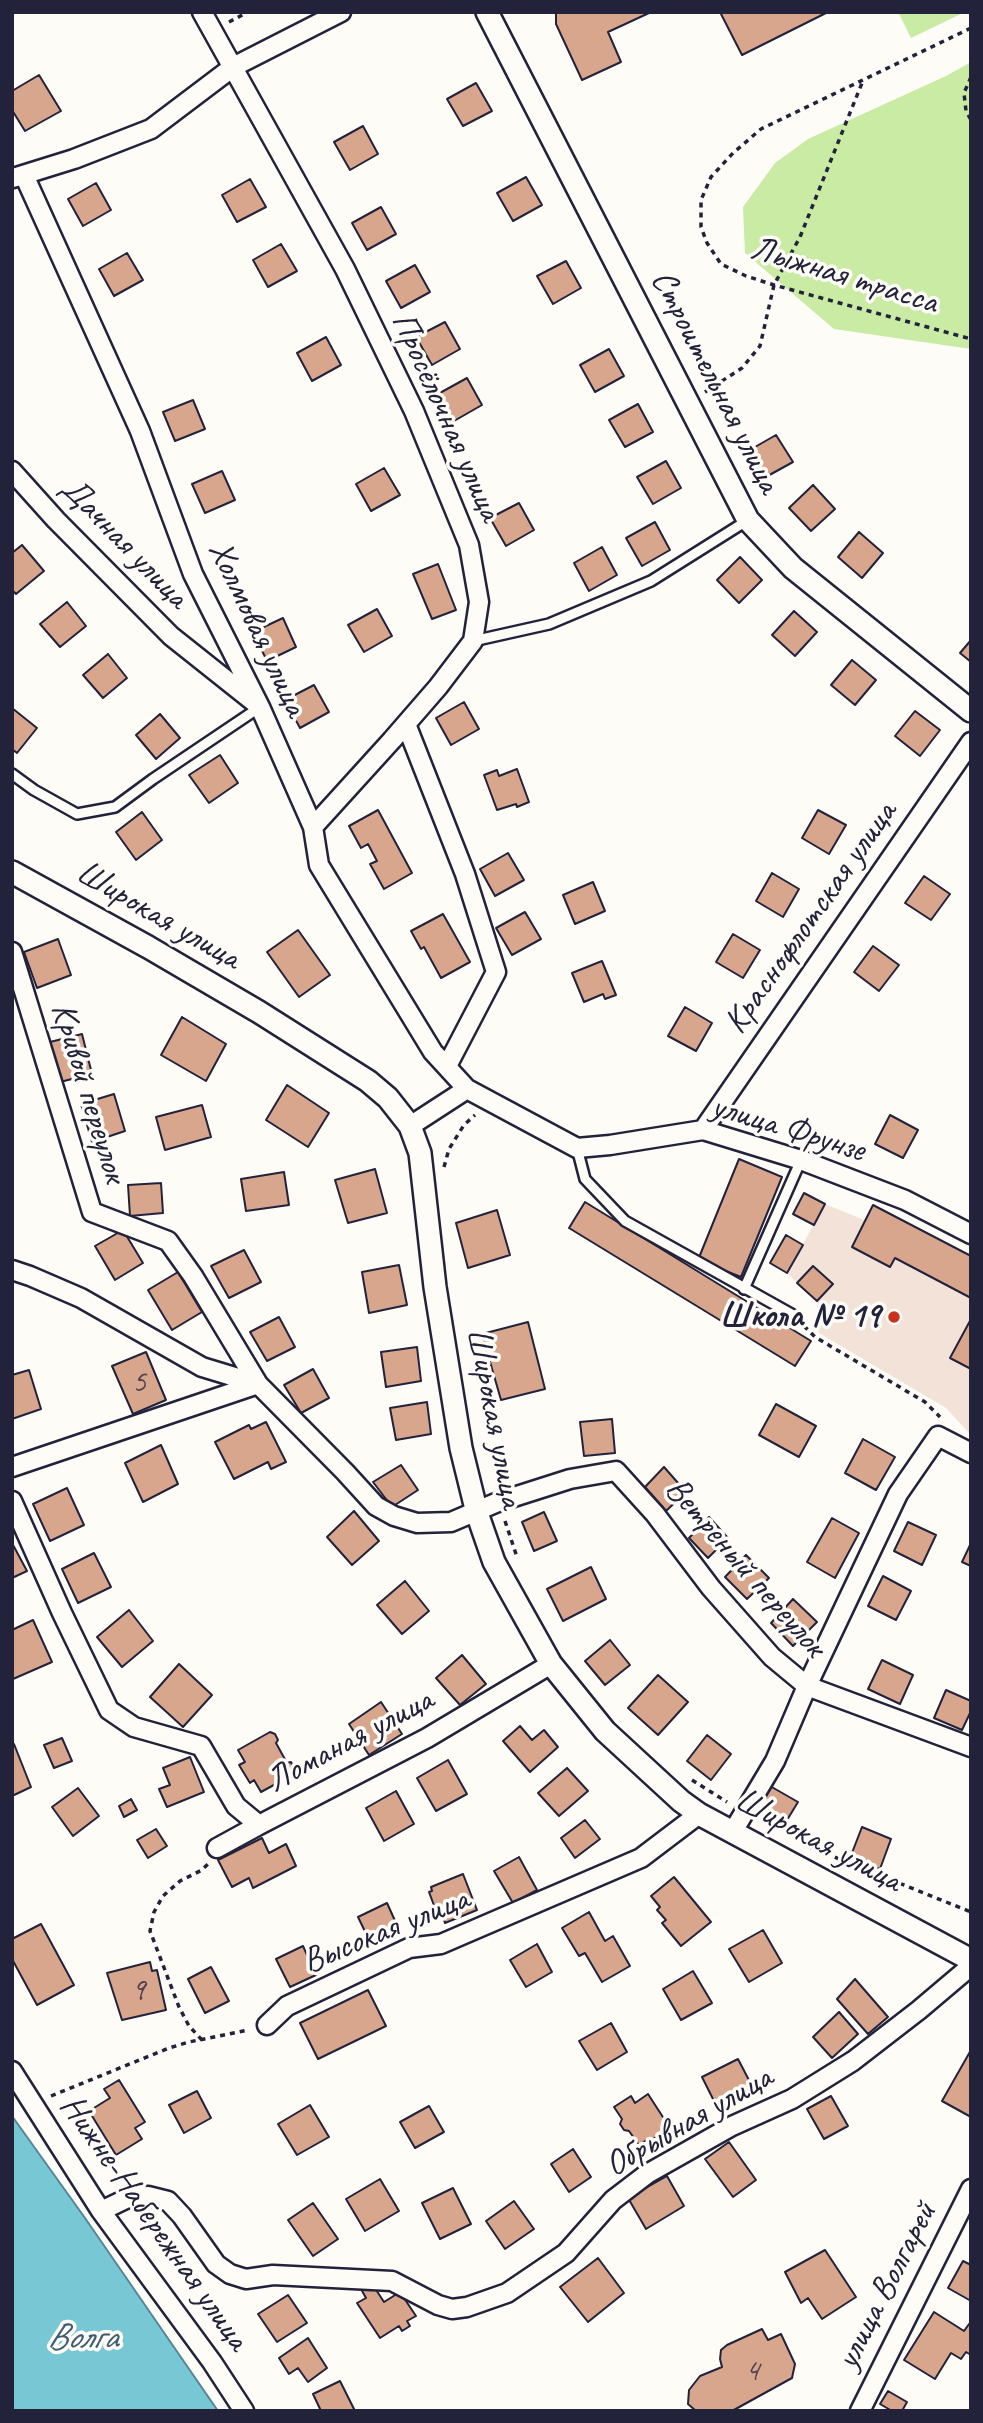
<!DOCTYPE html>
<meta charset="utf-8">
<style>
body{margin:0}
#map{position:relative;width:983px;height:2423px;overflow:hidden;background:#fdfcf7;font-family:Caveat,sans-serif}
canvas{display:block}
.frame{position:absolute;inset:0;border:14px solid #22223b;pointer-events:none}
</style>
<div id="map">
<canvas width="983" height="2423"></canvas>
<div class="frame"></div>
</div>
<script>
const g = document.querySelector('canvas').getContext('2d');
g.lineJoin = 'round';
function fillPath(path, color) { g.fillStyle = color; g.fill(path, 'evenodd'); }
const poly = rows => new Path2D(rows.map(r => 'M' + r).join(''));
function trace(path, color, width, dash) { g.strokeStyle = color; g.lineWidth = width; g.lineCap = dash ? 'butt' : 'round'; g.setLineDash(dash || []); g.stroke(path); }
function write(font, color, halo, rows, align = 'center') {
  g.font = font + ' Caveat,sans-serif'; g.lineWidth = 7; g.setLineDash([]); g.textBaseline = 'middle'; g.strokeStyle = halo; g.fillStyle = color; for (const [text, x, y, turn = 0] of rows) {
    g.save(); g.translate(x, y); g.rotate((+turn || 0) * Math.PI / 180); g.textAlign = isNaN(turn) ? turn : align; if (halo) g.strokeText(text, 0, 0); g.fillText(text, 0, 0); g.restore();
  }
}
const built = poly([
 [825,1204,864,1220,873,1205,971,1256,971,1435,946,1408,819,1333,817,1301,787,1273]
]);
const green = poly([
 [898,12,965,12,911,38],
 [971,62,971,349,834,329,745,253,743,207,775,163,808,139,946,76]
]);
const water = poly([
 [12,2116,85,2218,218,2411,12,2411,12,2116]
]);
const building = poly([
 [556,12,648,12,649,13,608,32,621,62,582,80,556,24,556,12],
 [720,12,828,12,742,55,720,12],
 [39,75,61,111,25,131,12,110,12,91,39,75],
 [476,83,492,111,463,126,447,99,476,83],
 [363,126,378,154,350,170,334,142,363,126],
 [526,177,542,205,513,221,497,193,526,177],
 [250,179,266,207,237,222,222,195,250,179],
 [96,183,111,210,83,226,68,199,96,183],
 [381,207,396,234,367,250,352,223,381,207],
 [281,244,297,271,268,287,253,260,281,244],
 [127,253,143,280,114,296,99,269,127,253],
 [566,261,581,288,553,304,537,276,566,261],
 [415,265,430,292,401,308,386,281,415,265],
 [445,322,460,349,432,365,416,337,445,322],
 [326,337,341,365,312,381,297,353,326,337],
 [609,349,624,376,595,392,580,365,609,349],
 [467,378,482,405,454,421,438,394,467,378],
 [193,400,205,429,175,441,163,412,193,400],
 [638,404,653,432,625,447,609,420,638,404],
 [776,435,793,462,764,478,748,451,776,435],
 [666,461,681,488,653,504,637,477,666,461],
 [384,468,400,495,371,511,356,484,384,468],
 [222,471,235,500,205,513,192,484,222,471],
 [813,485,835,509,811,531,789,508,813,485],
 [519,503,534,530,506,546,490,518,519,503],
 [655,522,670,550,642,566,626,538,655,522],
 [859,532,883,553,862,578,838,557,859,532],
 [22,545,44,571,16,594,12,590,12,553,22,545],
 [602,547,617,575,589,591,574,563,602,547],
 [740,557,762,580,739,603,717,580,740,557],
 [438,564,456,610,432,619,413,574,438,564],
 [67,602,86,626,60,647,40,624,67,602],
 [377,609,392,636,364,652,348,625,377,609],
 [794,611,817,632,795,656,772,635,794,611],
 [283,618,296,647,267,661,253,632,283,618],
 [971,640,971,662,960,653,971,640],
 [108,654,127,678,103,698,83,675,108,654],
 [852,660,876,680,855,705,831,685,852,660],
 [314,685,329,712,300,728,285,700,314,685],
 [464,702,479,729,451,745,436,718,464,702],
 [12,708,37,728,17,753,12,749,12,708],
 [915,711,940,730,920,756,895,736,915,711],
 [160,714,180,738,156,759,136,735,160,714],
 [220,755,238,783,209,803,189,775,220,755],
 [517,769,529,802,517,807,516,804,497,810,484,775,497,770,499,776,517,769],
 [378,810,412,873,384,889,370,864,377,861,368,844,361,848,349,826,378,810],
 [818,810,846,825,829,854,802,838,818,810],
 [142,812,162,840,136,860,116,832,142,812],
 [508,853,524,880,495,896,480,869,508,853],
 [772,873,799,889,783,917,756,901,772,873],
 [924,876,950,894,931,920,905,903,924,876],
 [593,882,605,911,575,924,563,895,593,882],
 [525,912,541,939,512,955,496,928,525,912],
 [443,914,470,962,441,978,424,947,421,949,411,931,443,914],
 [298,930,330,975,299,997,267,952,298,930],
 [733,934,760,950,743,978,716,962,733,934],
 [58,939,71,975,37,988,24,952,58,939],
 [873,946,899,965,879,991,854,972,873,946],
 [602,961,616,995,605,999,603,994,584,1002,572,973,602,961],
 [685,1007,712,1023,696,1051,668,1036,685,1007],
 [182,1017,226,1044,206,1081,161,1055,182,1017],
 [82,1034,92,1074,60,1082,50,1042,82,1034],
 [287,1085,329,1113,308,1147,266,1120,287,1085],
 [114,1094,125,1131,92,1142,81,1104,114,1094],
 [202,1105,211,1137,165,1150,156,1117,202,1105],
 [890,1115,918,1130,903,1158,875,1144,890,1115],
 [739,1159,782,1177,741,1277,698,1260,739,1159],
 [375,1169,387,1213,348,1223,335,1180,375,1169],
 [284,1172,289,1205,246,1211,241,1179,284,1172],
 [161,1183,163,1213,130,1216,128,1185,161,1183],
 [804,1193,825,1204,814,1225,793,1214,804,1193],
 [585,1202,811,1341,795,1366,569,1228,585,1202],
 [873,1205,971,1256,971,1298,895,1258,890,1267,852,1247,873,1205],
 [497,1210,510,1255,468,1268,456,1223,497,1210],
 [123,1230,143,1263,115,1280,95,1246,123,1230],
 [786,1235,803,1245,787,1273,770,1263,786,1235],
 [244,1250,261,1282,229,1298,211,1266,244,1250],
 [399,1265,407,1305,369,1313,362,1272,399,1265],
 [813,1266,833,1284,817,1301,797,1283,813,1266],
 [178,1272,202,1312,172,1330,148,1290,178,1272],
 [279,1317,295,1347,267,1361,250,1332,279,1317],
 [971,1319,971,1369,950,1358,971,1319],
 [528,1322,545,1389,501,1400,482,1334,528,1322],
 [417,1347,421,1381,386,1387,381,1352,417,1347],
 [146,1352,166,1400,133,1414,112,1366,146,1352],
 [313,1369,329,1398,301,1413,284,1385,313,1369],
 [29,1370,41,1409,12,1419,12,1375,29,1370],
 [427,1402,431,1434,396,1440,390,1408,427,1402],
 [776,1404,816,1426,799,1457,759,1435,776,1404],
 [612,1419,615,1453,584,1456,580,1422,612,1419],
 [266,1422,286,1462,271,1469,268,1462,234,1479,215,1442,249,1425,251,1429,266,1422],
 [863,1439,895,1457,876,1490,845,1473,863,1439],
 [161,1445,178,1484,143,1502,125,1463,161,1445],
 [401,1465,418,1490,392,1507,373,1482,401,1465],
 [664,1467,686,1492,666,1511,645,1487,664,1467],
 [67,1488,84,1525,50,1541,33,1504,67,1488],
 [354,1511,379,1541,352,1565,327,1537,354,1511],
 [544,1512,557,1541,534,1551,522,1522,544,1512],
 [709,1517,728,1538,708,1558,689,1538,709,1517],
 [832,1518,859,1533,835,1578,807,1562,832,1518],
 [908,1522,936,1535,922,1565,894,1551,908,1522],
 [12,1543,27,1571,12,1578,12,1543],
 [971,1543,971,1566,962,1562,971,1543],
 [94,1553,111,1587,78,1603,62,1569,94,1553],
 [746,1555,769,1578,747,1599,725,1577,746,1555],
 [591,1567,606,1599,563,1621,547,1589,591,1567],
 [883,1576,911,1591,896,1620,868,1606,883,1576],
 [405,1581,429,1611,402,1634,377,1605,405,1581],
 [793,1599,817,1622,793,1646,771,1623,793,1599],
 [129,1610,153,1641,122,1667,97,1637,129,1610],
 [33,1620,52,1662,13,1679,12,1630,33,1620],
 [610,1640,630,1665,605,1685,585,1661,610,1640],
 [462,1655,486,1684,460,1705,436,1678,462,1655],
 [882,1660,913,1675,900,1704,868,1689,882,1660],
 [179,1664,212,1695,183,1727,150,1697,179,1664],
 [658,1675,688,1702,658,1735,628,1708,658,1675],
 [946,1690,971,1701,971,1711,962,1730,934,1718,946,1690],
 [381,1702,402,1734,369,1755,349,1724,381,1702],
 [520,1726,532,1740,544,1730,558,1747,530,1772,503,1741,520,1726],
 [270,1732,275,1734,278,1740,276,1743,287,1763,291,1762,294,1769,294,1774,261,1792,254,1780,250,1783,239,1765,245,1762,238,1750,270,1732],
 [707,1735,731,1754,711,1780,687,1761,707,1735],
 [62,1738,72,1761,54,1768,44,1745,62,1738],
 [14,1744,31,1787,12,1796,12,1745,14,1744],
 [190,1757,204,1792,167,1807,159,1789,170,1785,163,1768,190,1757],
 [448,1760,467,1794,436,1811,417,1778,448,1760],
 [567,1768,588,1791,559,1816,538,1793,567,1768],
 [770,1786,798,1802,781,1830,754,1814,770,1786],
 [78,1788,99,1816,73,1836,52,1807,78,1788],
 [396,1791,414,1824,384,1841,366,1808,396,1791],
 [131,1799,137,1810,124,1817,119,1806,131,1799],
 [585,1820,600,1839,575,1858,561,1838,585,1820],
 [862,1827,891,1839,880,1869,850,1858,862,1827],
 [156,1829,167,1846,148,1858,137,1840,156,1829],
 [262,1838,269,1853,286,1844,296,1866,253,1888,249,1878,232,1887,218,1860,262,1838],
 [519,1857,537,1890,513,1903,494,1871,519,1857],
 [463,1874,477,1910,445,1923,443,1917,439,1919,429,1892,432,1891,431,1887,463,1874],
 [674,1877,711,1922,681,1946,662,1923,666,1920,657,1910,660,1907,651,1896,674,1877],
 [387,1903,401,1934,372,1946,358,1917,387,1903],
 [589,1912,605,1941,613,1936,630,1966,602,1982,585,1953,579,1956,562,1928,589,1912],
 [41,1924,74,1985,37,2005,12,1959,12,1939,41,1924],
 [763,1930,782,1963,749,1982,729,1949,763,1930],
 [537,1944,552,1972,526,1987,510,1960,537,1944],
 [303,1946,316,1975,290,1987,276,1959,303,1946],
 [150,1962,152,1971,157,1970,166,2010,122,2020,107,1973,150,1962],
 [211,1967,229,2001,205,2013,188,1979,211,1967],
 [693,1971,712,2003,681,2020,663,1989,693,1971],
 [855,1979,888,2017,868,2034,837,1999,855,1979],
 [368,1990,386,2026,318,2059,300,2023,368,1990],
 [839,2012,858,2034,832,2058,813,2037,839,2012],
 [611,2023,627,2052,597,2070,579,2041,611,2023],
 [971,2050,971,2117,942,2101,971,2050],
 [738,2059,752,2086,716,2105,702,2077,738,2059],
 [119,2080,145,2122,135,2128,142,2139,116,2155,89,2111,110,2098,104,2089,119,2080],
 [197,2091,211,2118,184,2133,169,2105,197,2091],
 [648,2094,670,2128,650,2141,648,2139,639,2145,629,2131,624,2130,620,2124,622,2119,614,2107,631,2096,635,2103,648,2094],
 [831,2096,848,2126,824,2139,807,2109,831,2096],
 [310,2105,329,2137,297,2155,278,2124,310,2105],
 [429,2106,444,2132,415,2148,400,2122,429,2106],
 [729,2142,756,2180,733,2197,705,2159,729,2142],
 [573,2149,591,2177,569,2192,551,2164,573,2149],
 [667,2176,684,2206,646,2229,628,2198,667,2176],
 [380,2179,399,2211,365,2231,346,2199,380,2179],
 [453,2188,471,2224,440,2239,422,2203,453,2188],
 [514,2201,534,2229,505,2249,486,2221,514,2201],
 [313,2203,338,2239,313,2256,288,2220,313,2203],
 [825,2250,856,2297,822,2319,808,2298,801,2303,785,2272,825,2250],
 [598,2258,624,2293,588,2322,560,2287,598,2258],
 [963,2261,971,2265,971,2301,948,2288,963,2261],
 [371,2282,384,2302,400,2292,416,2316,407,2321,410,2326,402,2331,399,2326,380,2338,357,2303,366,2298,361,2289,371,2282],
 [288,2295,307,2323,277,2342,258,2314,288,2295],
 [934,2312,964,2331,969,2324,971,2325,971,2355,966,2352,961,2359,951,2353,935,2379,904,2360,934,2312],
 [762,2329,768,2340,781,2334,795,2364,792,2378,732,2411,696,2411,688,2404,689,2390,700,2376,722,2367,720,2359,721,2350,727,2345,762,2329],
 [308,2338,327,2368,308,2382,298,2368,289,2374,279,2358,308,2338],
 [340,2381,355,2411,321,2411,313,2394,340,2381],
 [888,2391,907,2402,902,2411,892,2411,880,2404,888,2391]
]);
const path = poly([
 [229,22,248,12],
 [971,28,761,129,733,153,711,177,701,200,701,227,707,243,721,264,746,276,774,285,971,339],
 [971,77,964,93,966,111,971,120],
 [705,392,742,368,760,346,774,285,800,237,862,83],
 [444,1167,449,1149,464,1125,475,1115],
 [804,1326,815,1337,925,1402,940,1417],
 [505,1521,517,1557],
 [692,1780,727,1802],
 [807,1846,971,1912],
 [202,2040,189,2026,179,2007,150,1931,154,1912,163,1896,180,1881,202,1870,208,1864],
 [51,2096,169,2048,189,2042,248,2030]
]);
const service = poly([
 [473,641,549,624,651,581,748,520],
 [12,774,34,790,77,814,115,807,153,779,260,707],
 [577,1148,585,1179,625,1221,795,1316],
 [744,1289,801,1160]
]);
const minor = poly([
 [202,12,345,269,414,411,469,545,479,602,473,641,438,687,392,740,313,827],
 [24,175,140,431,193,574,260,707,313,827,319,865,433,1052,467,1089,577,1148,610,1145,703,1130,801,1160,905,1200,971,1234],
 [13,178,74,159,151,129,233,67,341,12],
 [12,471,56,520,171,636,254,702],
 [406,724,465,874,496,972,447,1066],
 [12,952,92,1212,168,1241,193,1276,258,1384,345,1472,376,1506,394,1516,417,1523,451,1522,498,1502,570,1479,616,1471,655,1514,711,1588,772,1657,807,1686,971,1747],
 [410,1126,467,1089],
 [703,1130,971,742],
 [12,1270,30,1276,81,1298,202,1367,258,1384],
 [12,1467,258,1384],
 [12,1501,62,1613,109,1710,134,1727,201,1746,236,1806,259,1825,427,1738,551,1664],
 [732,1833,775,1761,807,1686,898,1494,938,1436,971,1453],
 [217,1848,259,1825],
 [267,2025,287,2006,409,1948,441,1944,641,1858,699,1814],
 [12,2071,101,2211,212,2362,244,2411],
 [101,2211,130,2197,148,2196,168,2201,182,2216,216,2264,230,2274,246,2279,273,2275,392,2281,438,2305,452,2309,467,2307,507,2293,566,2253,613,2200,647,2174,732,2126,792,2099,853,2061,919,2010,971,1966],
 [860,2411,971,2189]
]);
const tertiary = poly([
 [487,12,748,520,793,568,971,711],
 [12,872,148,947,259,1012,368,1081,388,1098,410,1126,420,1153,435,1287,461,1448,477,1513,494,1562,551,1664,605,1731,681,1801,699,1814,971,1960]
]);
const markers = [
 [894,1317,7,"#c8321e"]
];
const numberNames = [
 ["5",139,1383],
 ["9",138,1991],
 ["4",752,2372]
];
const streetNames = [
 ["Лыжная трасса",844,276,17],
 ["Строительная улица",715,382,63],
 ["Просёлочная улица",446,417,66],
 ["Дачная улица",124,543,46],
 ["Холмовая улица",257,629,65],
 ["Широкая улица",158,916,30],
 ["Краснофлотская улица",811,918,-55],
 ["Кривой переулок",88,1093,73],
 ["улица Фрунзе",788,1129,17],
 ["Широкая улица",494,1418,79],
 ["Ветреный переулок",745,1568,49],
 ["Ломаная улица",350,1741,-28],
 ["Широкая улица",818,1841,28],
 ["Высокая улица",386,1931,-22],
 ["Обрывная улица",689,2122,-30],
 ["Нижне-Набережная улица",154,2223,55],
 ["улица Волгарей",887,2286,-63]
];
const poiNames = [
 ["Школа № 19",880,1317]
];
const waterNames = [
 ["Волга",82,2338]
];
fillPath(built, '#f2e2d7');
fillPath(green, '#c9eba4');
fillPath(water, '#78c7d4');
trace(water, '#568597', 2);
fillPath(building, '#d8a58d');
trace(building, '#22223b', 2);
trace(service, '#22223b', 14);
trace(minor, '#22223b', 23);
trace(tertiary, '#22223b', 26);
trace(path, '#22223b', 3.5, [5, 5]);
trace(service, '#fdfcf7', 9);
trace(minor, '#fdfcf7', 18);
trace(tertiary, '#fdfcf7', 21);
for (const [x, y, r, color] of markers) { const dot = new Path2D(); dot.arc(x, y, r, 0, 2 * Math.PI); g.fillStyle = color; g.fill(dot); trace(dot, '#fdfcf7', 2.5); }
write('32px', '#504350', null, numberNames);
write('35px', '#22223b', '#fdfcf7', streetNames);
write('bold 35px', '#22223b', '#fdfcf7', poiNames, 'right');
write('italic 37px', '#405c71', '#fdfcf7', waterNames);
</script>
